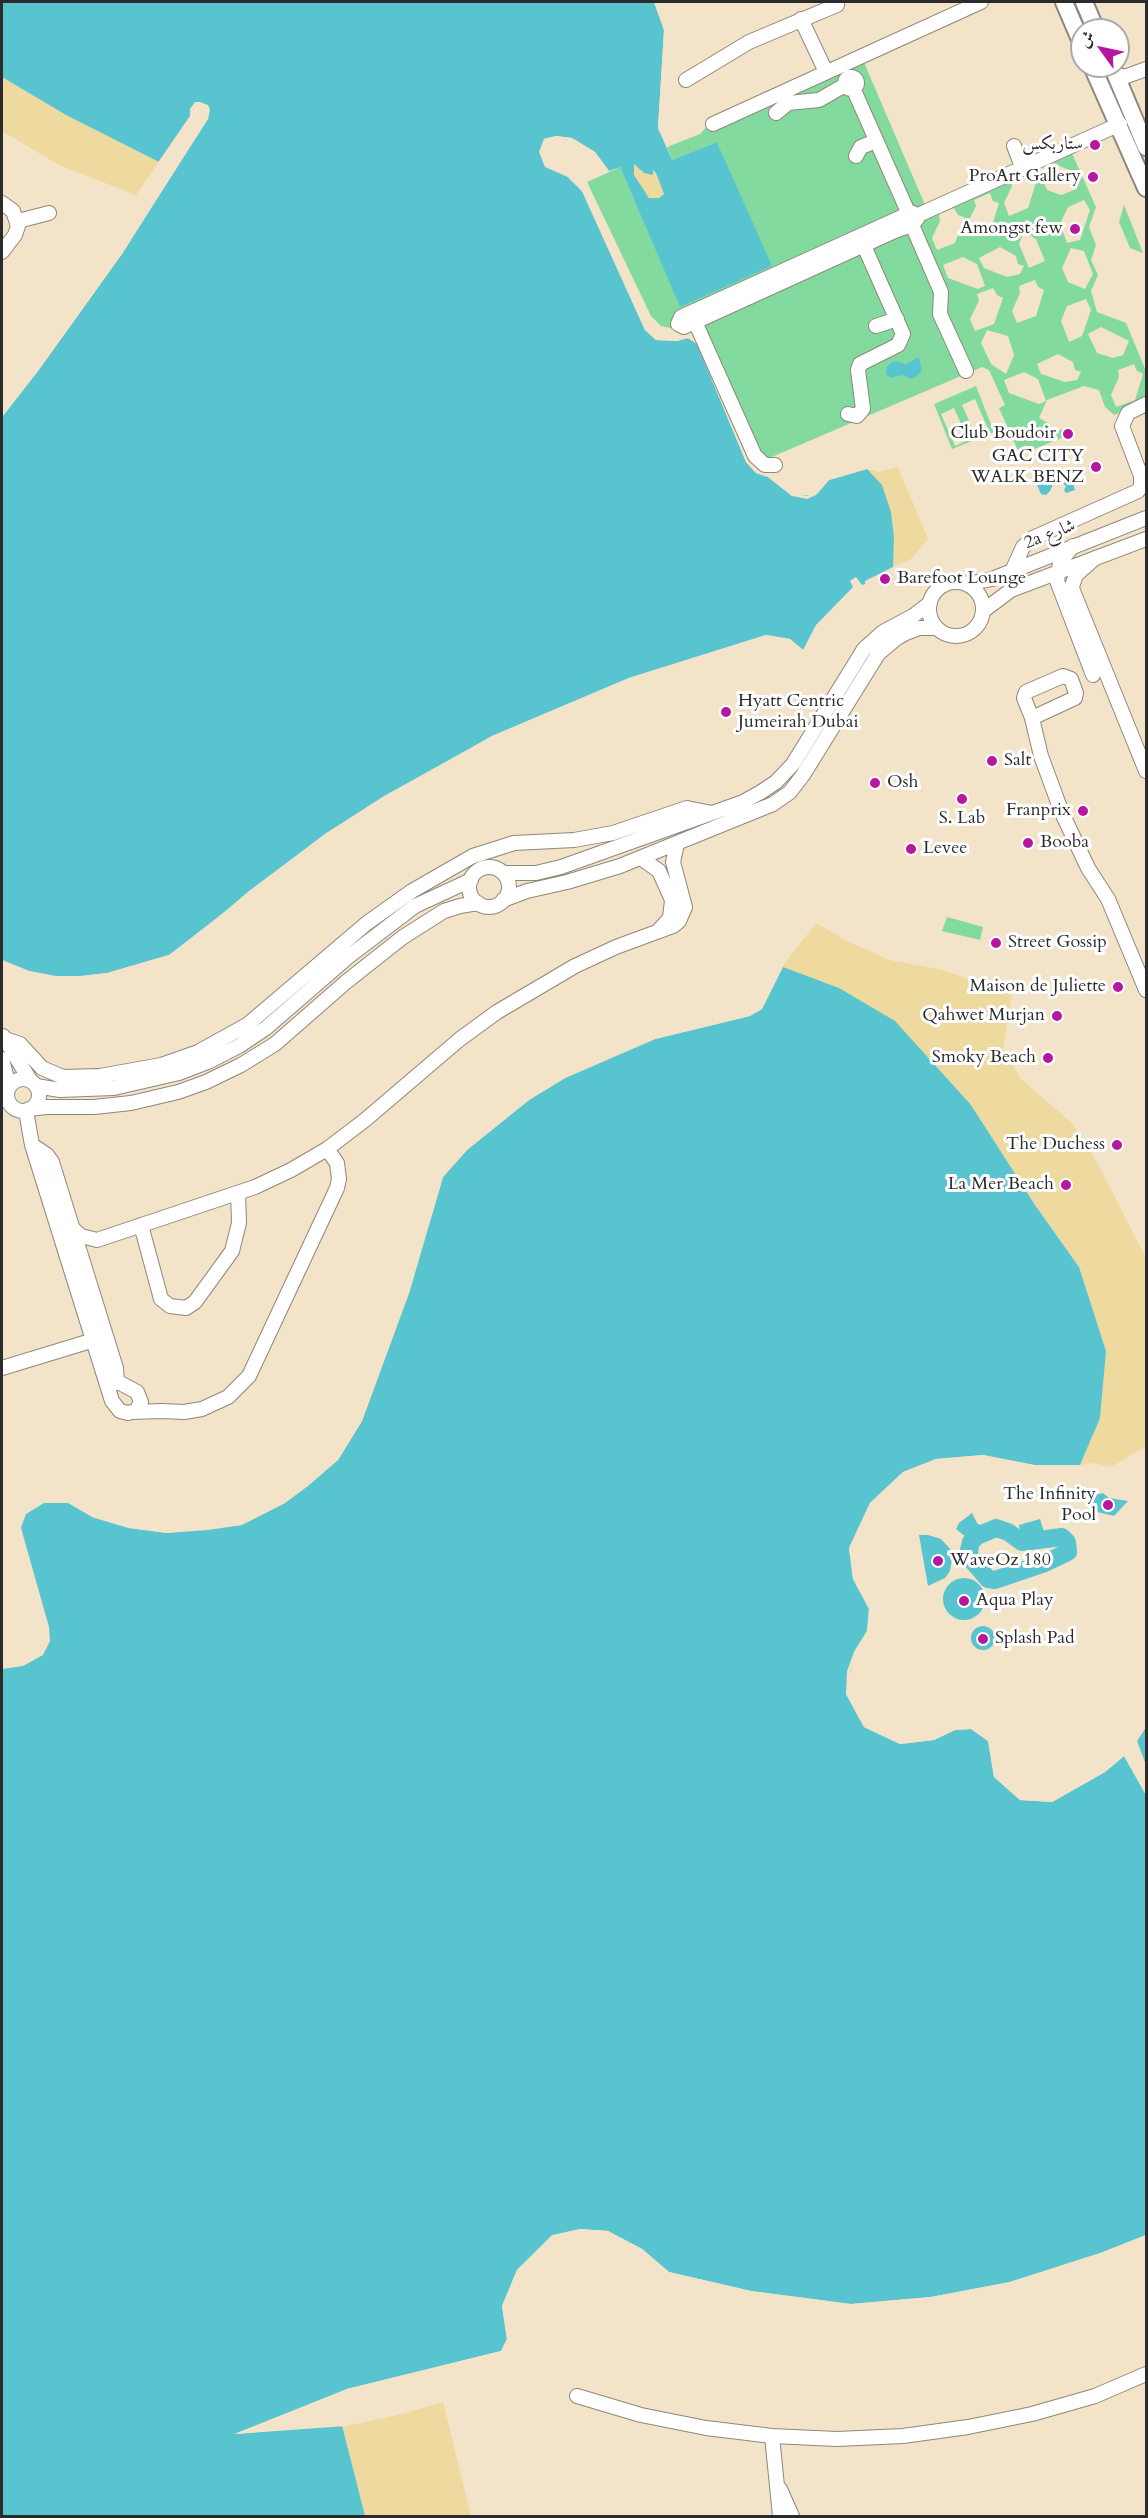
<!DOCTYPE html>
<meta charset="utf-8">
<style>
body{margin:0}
#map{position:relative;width:1148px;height:2518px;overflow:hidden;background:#f3e3c9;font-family:Cardo,Amiri,serif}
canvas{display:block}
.frame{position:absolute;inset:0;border:3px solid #2b2b2b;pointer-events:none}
.north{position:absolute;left:1070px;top:18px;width:60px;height:60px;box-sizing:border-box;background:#fff;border:2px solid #aaa;border-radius:50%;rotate:303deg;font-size:16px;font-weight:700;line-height:24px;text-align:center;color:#2b2b2b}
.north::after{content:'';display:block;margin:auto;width:21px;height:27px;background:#b5179e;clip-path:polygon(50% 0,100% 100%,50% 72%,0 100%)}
</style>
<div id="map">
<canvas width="1148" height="2518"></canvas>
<div class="frame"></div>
<div class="north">ش</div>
</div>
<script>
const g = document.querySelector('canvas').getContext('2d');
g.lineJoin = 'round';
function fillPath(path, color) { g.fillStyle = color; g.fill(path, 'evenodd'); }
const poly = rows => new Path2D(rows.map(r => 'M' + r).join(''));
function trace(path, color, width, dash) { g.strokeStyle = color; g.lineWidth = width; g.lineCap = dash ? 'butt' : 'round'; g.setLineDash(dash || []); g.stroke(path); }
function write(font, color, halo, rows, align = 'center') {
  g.font = font + ' Cardo,Amiri,serif'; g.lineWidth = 6; g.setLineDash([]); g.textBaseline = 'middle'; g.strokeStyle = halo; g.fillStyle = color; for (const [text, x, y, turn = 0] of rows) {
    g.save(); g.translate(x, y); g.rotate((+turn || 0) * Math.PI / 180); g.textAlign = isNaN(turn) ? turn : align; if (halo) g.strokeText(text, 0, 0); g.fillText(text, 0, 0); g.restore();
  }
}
const green = poly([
 [863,60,925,205,1070,149,1096,207,1089,227,1096,245,1091,260,1098,275,1091,291,1097,312,1126,323,1146,371,1146,403,1114,415,1105,407,1099,390,1084,386,1047,400,1039,418,1048,423,1052,433,1063,429,1066,436,1020,455,999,408,1005,405,989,370,982,367,760,462,699,326,680,330,661,326,651,316,587,182,620,167,680,306,771,266,717,142,672,160,667,147,700,134,709,124],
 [1051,162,1073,172,1077,189,1061,195,1047,190,1038,169],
 [1027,173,1030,180,1036,183,1028,208,1009,216,1004,203,1012,186,1011,179],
 [990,193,993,201,999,203,991,229,972,236,967,224,976,206,974,200],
 [1084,200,1090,210,1080,240,1067,243,1060,224,1068,207],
 [954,208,958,215,964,217,955,243,937,250,932,238,940,221,939,214],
 [1024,232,1036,239,1045,261,1029,268,1019,244],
 [1000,247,1016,256,1018,264,1024,266,1020,274,1007,277,984,268,979,258],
 [1071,248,1084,251,1093,274,1085,289,1068,282,1062,268],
 [963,257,977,264,985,286,978,289,948,278,943,265],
 [1035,280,1038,287,1044,290,1036,316,1017,323,1012,311,1020,293,1019,286],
 [993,288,997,295,1003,298,994,324,975,331,970,319,979,301,977,294],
 [1086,299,1091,310,1082,336,1069,342,1061,321,1067,306],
 [1101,327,1129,341,1123,355,1113,358,1097,353,1088,334],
 [987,330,1008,336,1014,355,1006,374,991,364,981,343],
 [1058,354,1073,362,1075,370,1081,372,1077,380,1065,382,1041,374,1037,364],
 [1134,364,1137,371,1143,374,1135,400,1116,407,1111,395,1119,377,1118,370],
 [1024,372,1038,379,1046,401,1039,404,1009,393,1004,380],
 [1124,205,1143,253,1130,248,1119,222],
 [976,386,994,432,952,449,934,404],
 [975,399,989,431,976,437,962,405],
 [954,408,968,440,955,446,941,414],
 [947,917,983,927,980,940,942,931]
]);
const sand = poly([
 [2,77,66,115,159,162,136,195,59,165,2,131],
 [634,164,652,175,652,170,656,173,664,194,659,198,649,198,634,175],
 [898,467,928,539,911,559,893,567,894,537,891,512,867,469,879,472],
 [816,923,847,941,889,960,943,970,1012,995,1003,1049,1021,1079,1073,1124,1099,1166,1146,1258,1146,1446,1111,1467,1093,1463,1080,1465,1100,1418,1106,1351,1079,1267,1035,1205,782,967],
 [443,2402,471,2516,365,2516,343,2427,406,2413]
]);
const water = poly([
 [2,2,654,2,664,30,658,128,672,160,717,142,772,266,680,307,620,167,609,171,595,152,572,138,556,136,544,139,540,152,545,166,568,177,582,191,645,330,656,340,677,341,688,338,697,344,746,462,756,473,768,477,792,496,816,495,829,480,867,469,882,485,891,512,894,537,893,567,865,581,865,584,862,585,856,577,850,581,853,587,816,625,803,650,790,639,766,635,629,678,492,736,325,834,169,955,107,973,81,976,55,976,29,971,2,960,2,417,38,371,122,254,210,110,200,102,190,109,190,116,159,162,66,115,2,77],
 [634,164,644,173,653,175,653,170,656,173,664,194,659,198,649,198,634,175],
 [919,357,922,370,917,376,911,379,902,375,891,378,886,374,887,366,894,361,906,364],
 [1047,470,1071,477,1075,490,1066,493,1064,490,1066,486,1059,481,1054,482,1050,491,1046,495,1041,494,1034,478,1036,474],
 [783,967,839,988,895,1021,971,1105,1035,1205,1079,1267,1106,1351,1100,1418,1080,1465,1034,1465,983,1455,936,1459,903,1472,870,1503,849,1548,853,1579,869,1609,867,1631,854,1652,846,1694,864,1727,900,1744,934,1740,955,1730,971,1729,988,1741,994,1777,1020,1800,1052,1802,1105,1772,1124,1756,1146,1795,1146,2235,1101,2253,1010,2282,931,2297,851,2304,751,2291,669,2272,642,2249,608,2231,580,2229,552,2235,517,2270,502,2306,507,2339,501,2351,347,2389,236,2434,342,2425,365,2516,2,2516,2,1669,23,1666,43,1655,50,1641,49,1627,21,1528,26,1514,44,1503,68,1503,92,1517,129,1528,167,1533,241,1525,285,1503,338,1460,362,1421,409,1293,443,1177,467,1150,529,1100,565,1078,655,1039,750,1016,762,1009],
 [1103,1493,1109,1498,1128,1501,1114,1516,1093,1511,1087,1497],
 [972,1513,977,1523,987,1530,977,1536,969,1547,966,1537,956,1529,959,1523],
 [1040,1519,1044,1532,1028,1536,1020,1533,1019,1525],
 [919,1535,928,1535,941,1539,951,1550,952,1558,950,1571,945,1578,928,1586],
 '943 1599a21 21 0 1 1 42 0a21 21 0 1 1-42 0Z',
 '971 1638a12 12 0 1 1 24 0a12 12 0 1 1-24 0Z',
 [1146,1727,1146,1765,1137,1741]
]);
const pier = poly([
 [654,2,657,2,667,29,661,127,670,146,667,147,658,128,664,30],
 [195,102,200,102,208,105,210,110,208,119,122,254,38,371,2,417,2,412,35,370,119,252,205,117,206,107,196,105,192,118,161,164,157,164,190,116,190,109],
 [556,136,572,138,595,152,609,171,607,173,593,155,570,141,556,139,547,142,543,152,548,164,569,174,584,190,648,328,657,337,677,338,688,335,700,342,749,460,758,471,769,474,793,494,807,496,814,493,828,477,867,466,873,470,867,469,829,480,816,495,807,499,792,496,768,477,756,473,746,462,697,344,688,338,677,341,656,340,645,330,582,191,568,177,545,167,539,152,544,139],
 [766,635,790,639,803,650,812,636,804,653,789,642,767,638,630,681,494,739,386,799,327,836,251,893,197,939,170,958,108,976,81,979,55,979,28,974,2,963,2,960,29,971,55,976,81,976,107,973,169,955,195,937,249,891,325,834,384,796,492,736,629,678],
 [782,964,784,964,762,1009,750,1016,655,1039,565,1078,529,1100,467,1150,443,1177,409,1293,362,1421,338,1460,308,1486,285,1503,242,1525,208,1530,167,1533,129,1528,92,1517,83,1508,129,1525,167,1530,207,1527,241,1522,283,1501,307,1483,336,1458,360,1420,406,1292,440,1176,464,1148,527,1097,564,1075,654,1036,749,1013,760,1007],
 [983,1455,1034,1465,1083,1465,1080,1468,1033,1468,983,1458,937,1462,905,1475,872,1505,852,1549,856,1578,872,1609,870,1632,857,1653,850,1671,849,1694,866,1725,901,1741,934,1737,955,1727,973,1727,990,1740,997,1775,1021,1797,1051,1799,1103,1770,1124,1753,1146,1789,1146,1795,1124,1756,1105,1772,1052,1802,1020,1800,994,1777,988,1741,971,1729,955,1730,934,1740,900,1744,864,1727,846,1694,847,1671,854,1652,867,1631,869,1609,853,1579,849,1548,870,1503,903,1472,936,1459],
 [1146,1724,1146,1727,1137,1741,1146,1768,1134,1741],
 [580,2229,608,2231,642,2249,669,2272,751,2291,851,2304,931,2297,1010,2282,1100,2253,1146,2235,1146,2238,1101,2256,1011,2285,932,2300,851,2307,751,2294,668,2275,641,2251,607,2234,581,2232,553,2238,520,2272,505,2306,510,2339,503,2353,348,2392,251,2431,342,2422,346,2426,234,2434,347,2389,501,2351,507,2339,502,2306,517,2270,552,2236]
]);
const river = poly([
 [996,1528,1008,1532,1022,1542,1062,1537,1067,1542,1068,1552,1045,1563,995,1580,988,1579,970,1558,969,1550,971,1542,977,1536,996,1528]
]);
const minor = poly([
 [801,19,826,72],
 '845 83a6 6 0 1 1 12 0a6 6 0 1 1-12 0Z',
 [1117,77,1127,76,1146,69],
 [686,80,749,42,837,5],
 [853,88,908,212],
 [776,113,788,103,819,100,845,85],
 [713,124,981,2],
 [1014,146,1023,169],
 [856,156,861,147,876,141],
 [2,203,13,211,18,226,15,235,2,252],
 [904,216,681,317,678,324,684,327,895,231,912,225,917,219,915,214,910,212,905,214,903,219,905,224,910,226],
 [916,216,1120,124],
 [18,221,49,213],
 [912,225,941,292,940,314,966,371],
 [692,315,755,456,765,465,775,465],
 [876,326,897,319],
 [848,414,857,416,863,409,858,370,860,364,898,345,903,334,861,239],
 [1073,546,1060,562,1057,581,1093,675],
 [1095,558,1076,575,1072,586,1073,591,1146,771],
 [1013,569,1023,547,1033,538,1138,491,1141,486,1141,476,1122,426,1128,413,1146,404],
 '929 609a27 27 0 1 1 54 0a27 27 0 1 1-54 0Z',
 [967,584,992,579,1146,518],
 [983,611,1011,590,1146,539],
 [1063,676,1071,679,1076,693,1075,698,1032,718,1024,698,1026,692,1063,676],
 [1032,718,1041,756,1062,813,1088,868,1108,899,1146,990],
 [641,858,659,871,672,900,670,918,660,929],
 '469 887a20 20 0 1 1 40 0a20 20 0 1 1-40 0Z',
 [503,873,536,873,561,867,743,802,761,792,776,782,793,764,864,649,883,632,913,616,930,603],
 [503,900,527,891,567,882,620,866,773,804,790,792,803,775,878,654,897,638,906,633,919,628,937,628],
 [3,1036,30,1080],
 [5,1039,20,1044,42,1068,63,1077,100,1076,161,1065,198,1052,247,1025,367,923,412,891,473,856,514,843,574,840,613,833,687,808,712,813],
 [2,1059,9,1087],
 '7 1095a16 16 0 1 1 32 0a16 16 0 1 1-32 0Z',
 [36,1086,60,1090,114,1088,179,1073,210,1061,239,1046,266,1028,348,957,415,906,471,880],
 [29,1109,46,1107,94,1107,131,1103,178,1092,206,1082,241,1065,275,1044,346,982,403,937,444,911,460,906,478,903],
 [26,1111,32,1145,112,1401,120,1411,128,1413,136,1411,141,1402,137,1392,105,1375],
 [32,1145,47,1155,52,1162,116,1368,117,1383],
 [141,1225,161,1299,170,1306,186,1308,195,1302,232,1251,239,1223,238,1193],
 [72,1228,81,1236,97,1240,255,1187,291,1170,327,1149,365,1120,460,1039,497,1012,575,966,616,947,673,926,679,921,685,907,673,862,677,844],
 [2,1368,94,1340],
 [132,1412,162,1411,184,1412,202,1409,228,1397,249,1376,337,1188,339,1179,337,1163,327,1149],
 [577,2396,641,2415,706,2428,772,2436,837,2439,903,2436,968,2427,1032,2414,1095,2396,1146,2374],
 [772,2436,780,2516],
 [780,2489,792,2516]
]);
const major = poly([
 [1064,2,1082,44],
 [1084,2,1096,30],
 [1092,66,1146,188],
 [1112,66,1146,147]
]);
const markers = [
 [1095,145,6,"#b5179e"],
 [1093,177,6,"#b5179e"],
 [1075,229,6,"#b5179e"],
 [1068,434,6,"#b5179e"],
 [1096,467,6,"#b5179e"],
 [885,579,6,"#b5179e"],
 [726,712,6,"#b5179e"],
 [992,761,6,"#b5179e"],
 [875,783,6,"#b5179e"],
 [962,799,6,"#b5179e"],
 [1083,811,6,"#b5179e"],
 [1028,843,6,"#b5179e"],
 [911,849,6,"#b5179e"],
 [996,943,6,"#b5179e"],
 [1118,987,6,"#b5179e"],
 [1057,1016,6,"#b5179e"],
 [1048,1058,6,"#b5179e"],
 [1117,1145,6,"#b5179e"],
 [1066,1185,6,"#b5179e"],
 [1108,1505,6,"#b5179e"],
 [938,1561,6,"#b5179e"],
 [964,1601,6,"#b5179e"],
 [983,1639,6,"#b5179e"]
];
const poiNames = [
 ["ستاربكس",1083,145],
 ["ProArt Gallery",1081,177],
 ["Amongst few",1063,229],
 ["Club Boudoir",1056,434],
 ["GAC CITY",1084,457],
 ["WALK BENZ",1084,478],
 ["Barefoot Lounge",897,579,"left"],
 ["Hyatt Centric",738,702,"left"],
 ["Jumeirah Dubai",738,723,"left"],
 ["Salt",1004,761,"left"],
 ["Osh",887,783,"left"],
 ["Franprix",1071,811],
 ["S. Lab",962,819,"center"],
 ["Booba",1040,843,"left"],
 ["Levee",923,849,"left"],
 ["Street Gossip",1008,943,"left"],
 ["Maison de Juliette",1106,987],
 ["Qahwet Murjan",1045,1016],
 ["Smoky Beach",1036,1058],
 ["The Duchess",1105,1145],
 ["La Mer Beach",1054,1185],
 ["The Infinity",1096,1495],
 ["Pool",1096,1516],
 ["WaveOz 180",950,1561,"left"],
 ["Aqua Play",976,1601,"left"],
 ["Splash Pad",995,1639,"left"]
];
const streetNames = [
 ["2a شارع",1050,535,-21]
];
fillPath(green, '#83da9e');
fillPath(sand, '#eeda9e');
fillPath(water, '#58c4cf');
fillPath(pier, '#f3e3c9');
trace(river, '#58c4cf', 18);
trace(minor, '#8f877a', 16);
trace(major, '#8f877a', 20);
trace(minor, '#fff', 14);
trace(major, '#fff', 16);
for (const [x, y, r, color] of markers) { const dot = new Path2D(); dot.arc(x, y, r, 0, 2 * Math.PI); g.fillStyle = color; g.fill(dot); trace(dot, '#fff', 2); }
write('18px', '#2b2b2b', '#fff', poiNames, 'right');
write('18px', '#2b2b2b', '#fff', streetNames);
</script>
